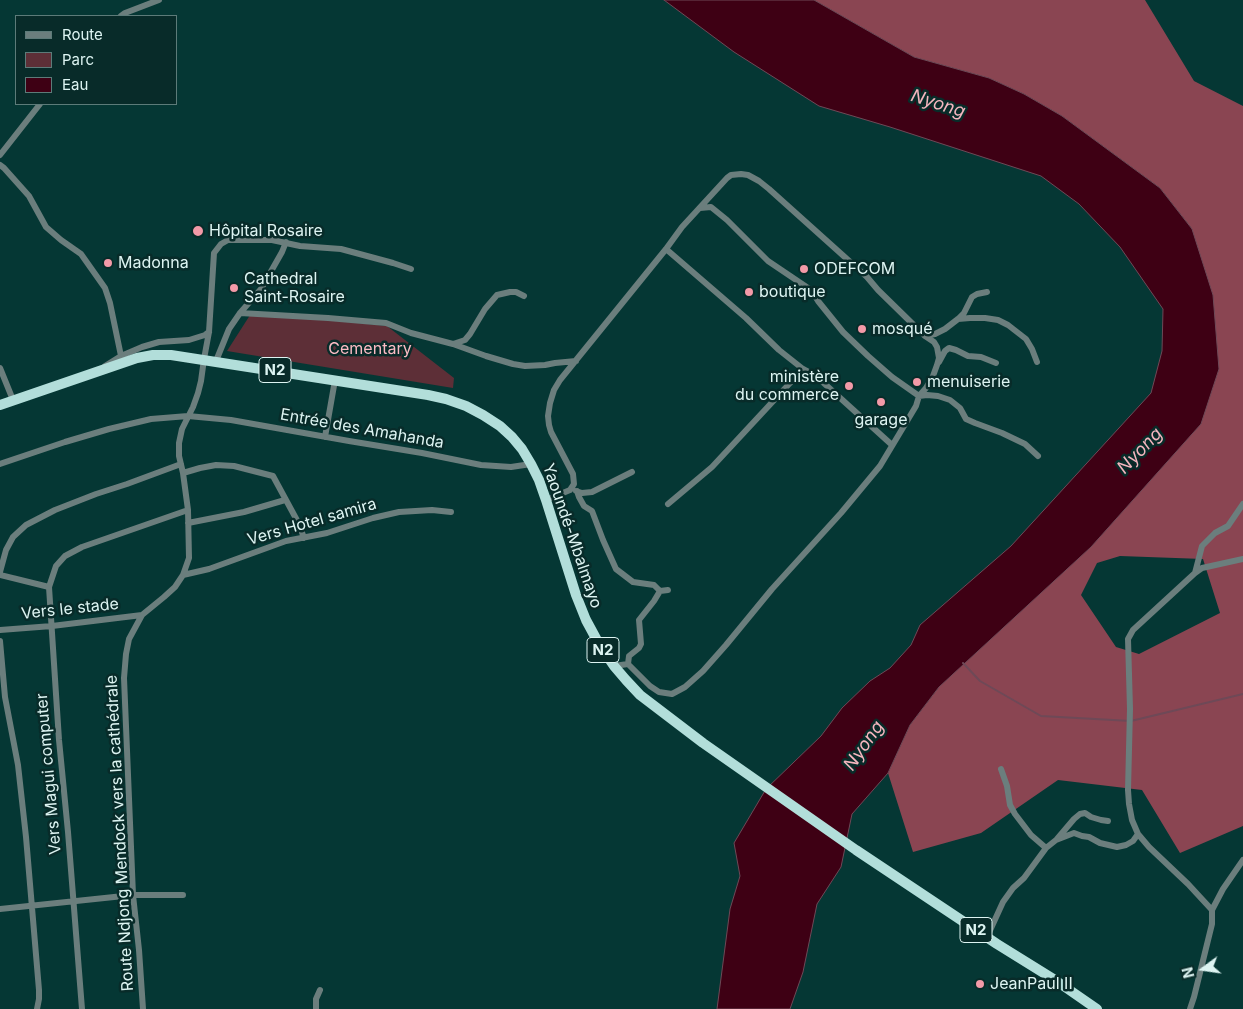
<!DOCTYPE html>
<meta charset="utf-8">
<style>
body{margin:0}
#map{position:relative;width:1243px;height:1009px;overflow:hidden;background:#053734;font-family:Inter,sans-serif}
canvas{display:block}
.legend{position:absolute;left:15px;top:15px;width:162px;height:90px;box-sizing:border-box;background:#082b29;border:1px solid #5d7b79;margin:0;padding:6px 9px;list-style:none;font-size:15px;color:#ddf4f2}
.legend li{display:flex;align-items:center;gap:10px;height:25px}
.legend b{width:25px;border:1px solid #5d7b79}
.north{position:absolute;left:1178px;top:944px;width:50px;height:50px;-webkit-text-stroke:4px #082b29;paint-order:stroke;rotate:256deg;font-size:14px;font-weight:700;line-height:20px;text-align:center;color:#ddf4f2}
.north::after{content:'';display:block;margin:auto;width:18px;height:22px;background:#ddf4f2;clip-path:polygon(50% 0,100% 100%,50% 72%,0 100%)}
</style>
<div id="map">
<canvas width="1243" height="1009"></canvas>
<ul class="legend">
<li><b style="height:6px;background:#6b7e7d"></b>Route</li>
<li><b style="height:14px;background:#5d2f37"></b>Parc</li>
<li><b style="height:14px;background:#3e0014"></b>Eau</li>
</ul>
<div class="north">N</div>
</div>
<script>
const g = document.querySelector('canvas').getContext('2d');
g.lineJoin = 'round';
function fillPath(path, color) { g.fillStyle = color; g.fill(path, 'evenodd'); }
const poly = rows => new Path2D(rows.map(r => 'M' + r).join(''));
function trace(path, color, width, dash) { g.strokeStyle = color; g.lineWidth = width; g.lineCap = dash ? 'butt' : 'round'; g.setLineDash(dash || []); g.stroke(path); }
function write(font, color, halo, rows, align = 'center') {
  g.font = font + ' Inter,sans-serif'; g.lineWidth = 5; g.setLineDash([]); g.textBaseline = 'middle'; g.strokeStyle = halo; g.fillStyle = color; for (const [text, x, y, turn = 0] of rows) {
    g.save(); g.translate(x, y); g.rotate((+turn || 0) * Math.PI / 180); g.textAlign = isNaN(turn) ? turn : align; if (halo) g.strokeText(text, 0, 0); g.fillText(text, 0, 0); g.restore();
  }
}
const green = poly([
 [252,312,387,326,454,378,453,388,227,351]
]);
const forest = poly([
 [814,0,1145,0,1194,81,1243,106,1243,826,1180,853,1142,790,1058,780,981,833,913,852,888,773,910,725,939,687,1201,424,1192,229,1160,188,1062,116,1024,94,989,78,914,57],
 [1120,556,1203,559,1220,613,1139,654,1116,647,1081,595,1097,563]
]);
const water = poly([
 [664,0,814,0,914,57,989,78,1024,94,1062,116,1160,188,1192,229,1213,295,1219,369,1201,424,1091,547,939,687,910,725,888,773,852,814,841,867,817,904,803,972,790,1009,717,1009,730,909,740,876,734,843,766,789,821,736,842,708,870,681,890,668,911,645,920,625,1011,546,1151,393,1162,351,1163,309,1120,247,1079,204,1041,176,890,127,819,106,734,52,664,0]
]);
const stream = poly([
 [963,663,980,681,1041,716,1131,721,1243,694]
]);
const minor = poly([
 [121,16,125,13,159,0],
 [0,155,40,104],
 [0,165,4,168,29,196,46,227,61,240,81,254,105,288,110,303,121,356],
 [700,208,711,207,727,220,768,261,811,290,818,301,843,332,868,356,892,377,919,396,927,395,938,396,950,400,960,408,966,419,975,423,1002,433,1025,444,1038,456],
 [666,249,746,318,779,350,803,369,816,376,892,445],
 [240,313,328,318,386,323,411,333,453,344,486,356,513,364,525,366,545,365,555,363,576,361],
 [958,319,970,318,985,318,998,320,1008,325,1026,339,1032,349,1037,362],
 [925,336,935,334,945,329,958,319,964,313,972,297,977,294,987,292],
 [453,344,465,340,470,334,485,309,497,295,510,292,516,292,524,296],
 [216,361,229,329,240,313,261,289,282,252,286,242],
 [939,362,945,351,949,348,956,350,968,356,981,357,996,363],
 [105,366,121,356,142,347,159,342,189,340,205,335,209,332],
 [0,368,13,400],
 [325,437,335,380],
 [0,464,65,442,109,429,151,419,188,416,231,420,349,441,422,453,481,465,511,467,531,464],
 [183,473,200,468,216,465,234,466,273,476,299,524,304,538],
 [576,491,582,493,592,492,632,472],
 [577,491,579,497,584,506,592,511,603,540,616,569,633,582,654,585,660,591],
 [546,500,570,490,574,484,573,474,551,432,549,425,548,416,550,403,554,390,560,380,666,249,682,227,727,178,731,175,741,174,748,175,759,181,769,189,867,277,878,290,925,336,934,342,937,347,939,358,937,365,933,376,926,388,919,396,916,406,880,466,841,513,772,589,726,645,703,671,685,687,672,694,659,692,650,686,628,664,614,666],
 [668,504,712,467,803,369],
 [188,523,244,512,285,500],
 [0,572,6,550,13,537,26,525,55,510,96,494,127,484,181,464],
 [1195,573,1202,546,1215,533,1228,526,1243,504],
 [0,575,49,587,59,740,68,832,82,1009],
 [183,575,209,569,286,541,327,533,373,518,399,512,432,510,451,512],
 [49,587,56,566,65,556,82,547,188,510],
 [0,630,52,626,142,615],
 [0,641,5,697,18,765,26,837,39,990,39,999,37,1009],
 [628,664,629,656,639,648,641,644,639,620,654,601,660,591,668,590],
 [1001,769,1007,786,1010,805,1015,814,1031,835,1046,848],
 [1057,839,1074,819,1080,814,1085,813,1091,817,1101,820,1108,821],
 [0,909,133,895,183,895],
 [1212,910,1223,889,1243,860],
 [987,937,1003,902,1013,888,1024,878,1046,848,1056,840,1074,833,1082,836,1089,837,1100,843,1117,847,1126,845,1133,841,1138,834],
 [143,1009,139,950,133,895,124,678,126,654,129,639,142,615,164,597,175,587,183,575,189,558,188,510,183,473,179,456,179,443,182,429,193,407,198,393,201,381,204,359,209,332,214,253,221,244,228,240,272,240,300,246,341,249,393,263,411,269],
 [316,1009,316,999,320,990],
 [1190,1009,1194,997,1212,924,1212,910,1188,884,1149,847,1138,834,1132,820,1129,804,1128,790,1130,709,1128,639,1133,630,1195,573,1202,568,1243,559]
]);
const trunk = poly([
 [0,405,137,358,153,355,171,355,428,395,446,399,466,406,483,415,500,426,512,437,522,449,531,464,539,480,546,500,576,595,586,620,599,644,614,666,626,680,640,695,703,743,856,850,997,944,1055,980,1097,1009]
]);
const markers = [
 [198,231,6,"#f39aa8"],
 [108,263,5,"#f39aa8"],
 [804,269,5,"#f39aa8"],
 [234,288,5,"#f39aa8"],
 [749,292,5,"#f39aa8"],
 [862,329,5,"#f39aa8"],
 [917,382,5,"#f39aa8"],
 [849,386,5,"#f39aa8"],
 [881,402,5,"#f39aa8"],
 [980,984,5,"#f39aa8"]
];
const shields = [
 [275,370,32],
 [603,650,32],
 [976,930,32]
];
const shieldNames = [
 ["N2",275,370],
 ["N2",603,650],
 ["N2",976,930]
];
const poiNames = [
 ["Hôpital Rosaire",209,231],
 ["Madonna",118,263],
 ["ODEFCOM",814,269],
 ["Cathedral",244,279],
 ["Saint-Rosaire",244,297],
 ["boutique",759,292],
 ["mosqué",872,329],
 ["ministère",839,377,"right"],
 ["du commerce",839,395,"right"],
 ["menuiserie",927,382],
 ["garage",881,420,"center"],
 ["JeanPaul II",990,984]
];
const parkNames = [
 ["Cementary",370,349]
];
const streetNames = [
 ["Entrée des Amahanda",362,429,10],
 ["Vers Hotel samira",312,522,-16],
 ["Yaoundé-Mbalmayo",572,536,71],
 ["Vers le stade",70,609,-6],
 ["Vers Magui computer",49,774,-95],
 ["Route Ndjong Mendock vers la cathédrale",120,833,-93]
];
const waterNames = [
 ["Nyong",938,104,18],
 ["Nyong",1140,451,-46],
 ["Nyong",864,746,-55]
];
fillPath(green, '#5d2f37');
fillPath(forest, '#8a4552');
fillPath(water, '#3e0014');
trace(water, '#6e4957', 1);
trace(stream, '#6e4957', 2);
trace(minor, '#6b7e7d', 6);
trace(trunk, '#b2deda', 10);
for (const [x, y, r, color] of markers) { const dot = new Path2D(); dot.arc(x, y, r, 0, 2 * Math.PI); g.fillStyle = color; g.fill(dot); trace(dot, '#082b29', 2); }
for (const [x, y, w] of shields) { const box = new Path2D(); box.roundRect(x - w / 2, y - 12.5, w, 25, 4); g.fillStyle = '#082b29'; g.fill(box); trace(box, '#ddf4f2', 1); }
write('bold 15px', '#ddf4f2', null, shieldNames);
write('16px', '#ddf4f2', '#082b29', poiNames, 'left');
write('16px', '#fbbbc4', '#082b29', parkNames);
write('16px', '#ddf4f2', '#082b29', streetNames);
write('italic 18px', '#f4b5be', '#082b29', waterNames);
</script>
